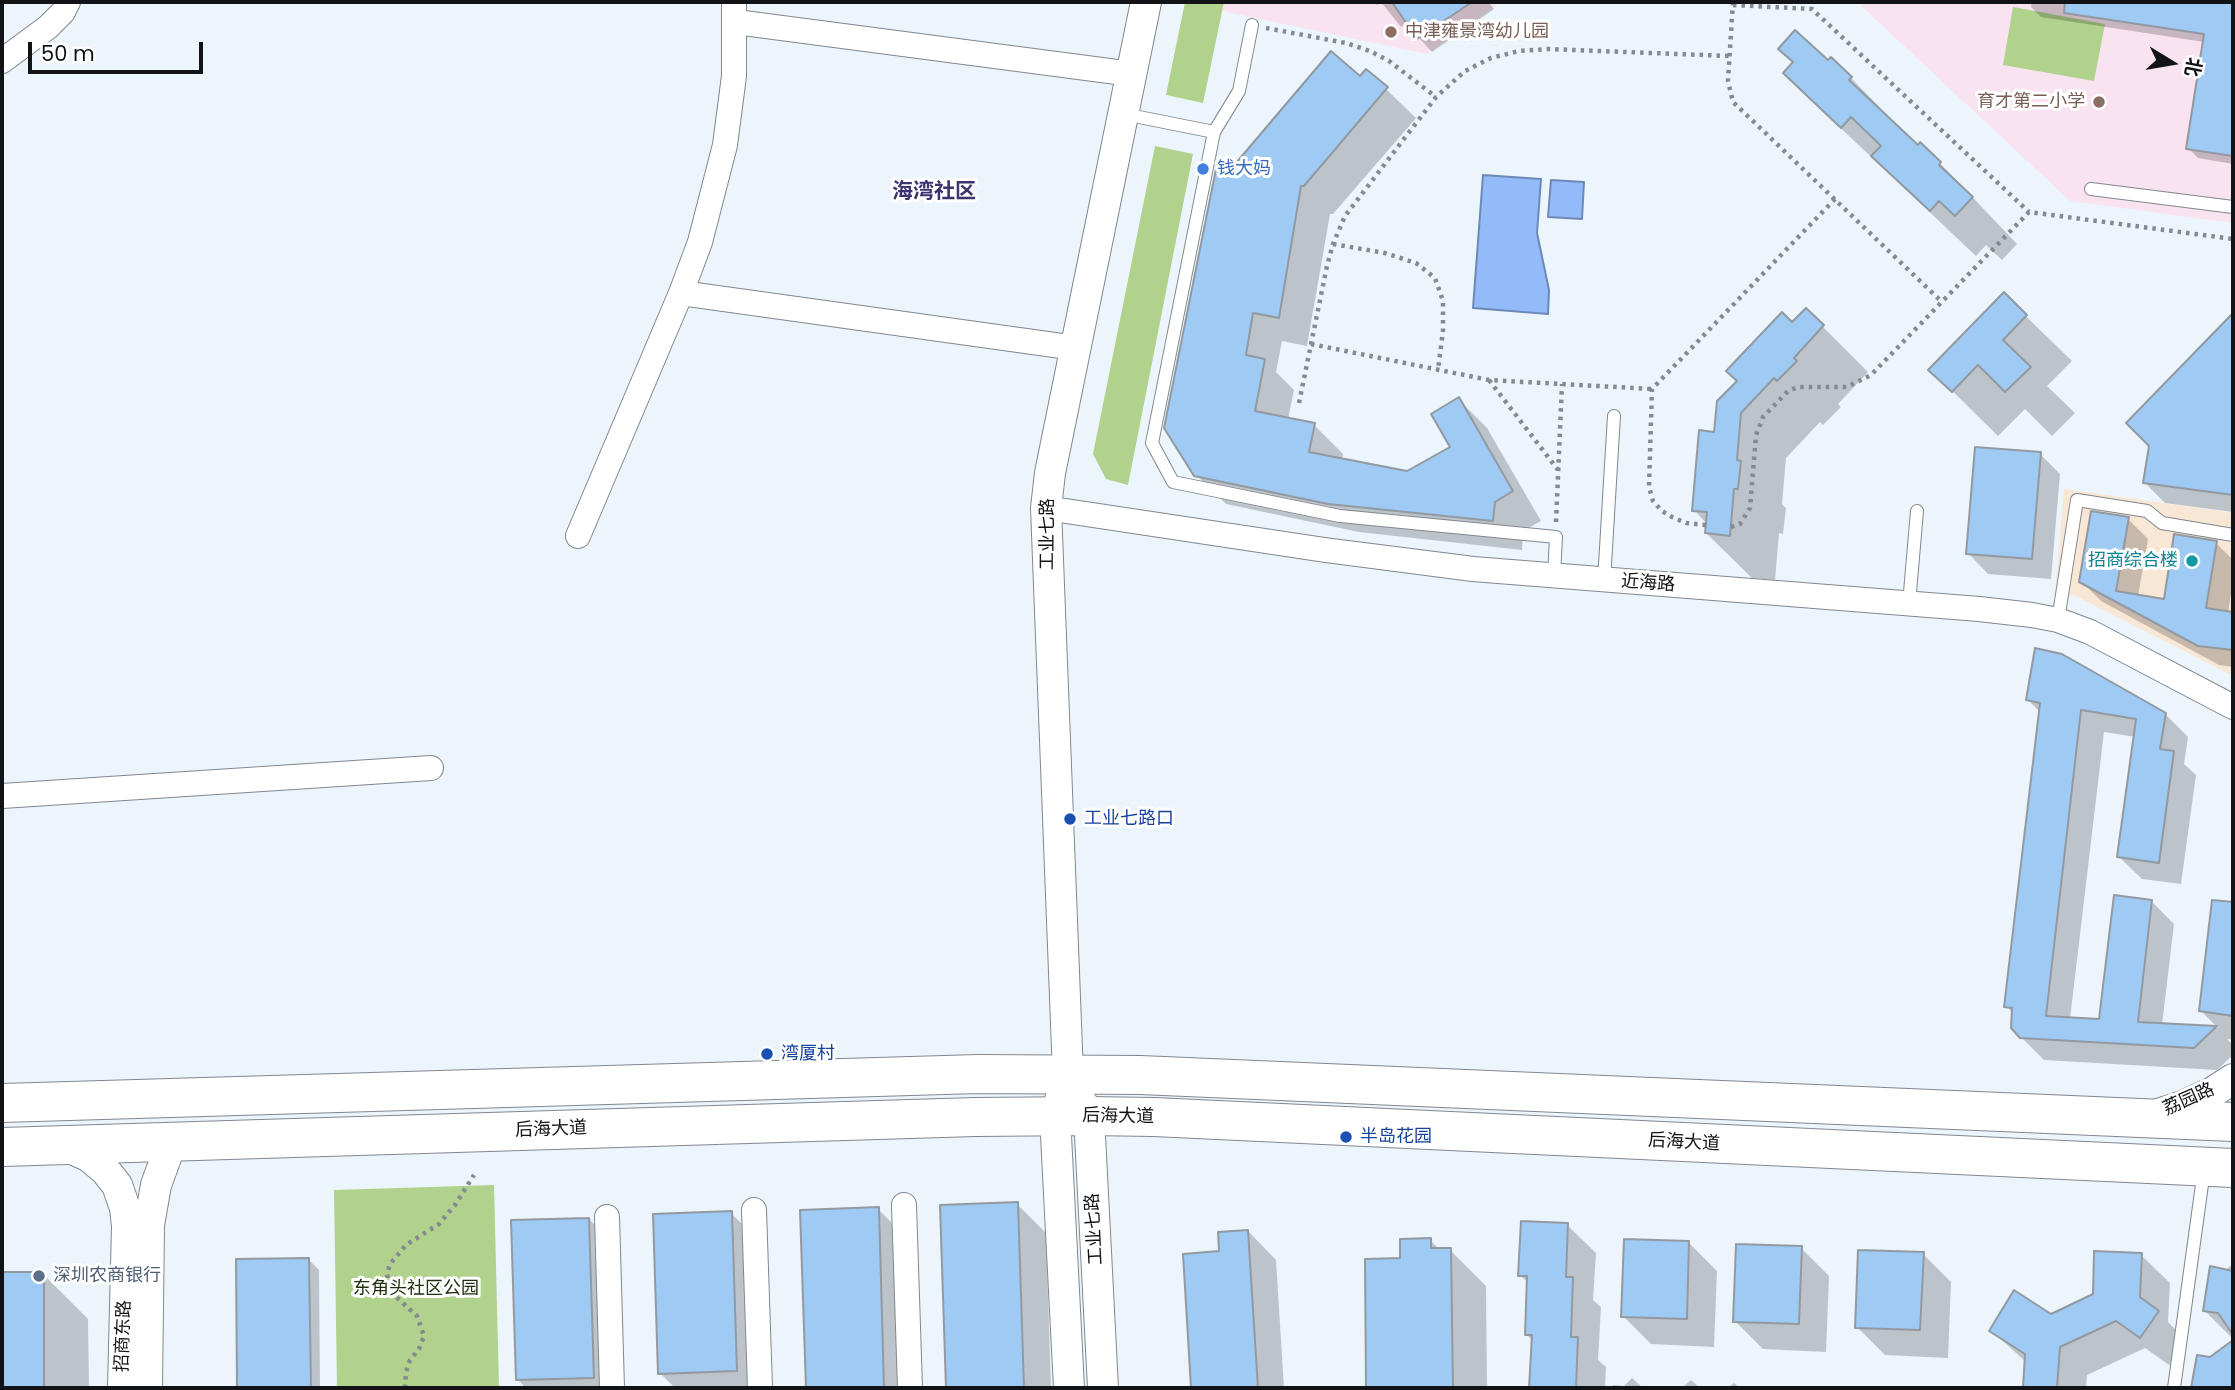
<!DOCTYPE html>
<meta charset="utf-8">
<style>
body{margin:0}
#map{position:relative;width:2235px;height:1390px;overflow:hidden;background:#edf5fc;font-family:Poppins,"Noto Sans SC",sans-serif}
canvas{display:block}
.frame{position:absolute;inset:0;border:4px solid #111316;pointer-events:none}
.north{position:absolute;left:2137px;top:28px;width:70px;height:70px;-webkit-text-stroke:5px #fff;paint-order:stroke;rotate:101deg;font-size:19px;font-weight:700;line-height:28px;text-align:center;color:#111316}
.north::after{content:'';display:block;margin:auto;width:24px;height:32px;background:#111316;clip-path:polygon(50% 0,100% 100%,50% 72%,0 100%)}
.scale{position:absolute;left:28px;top:42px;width:175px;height:32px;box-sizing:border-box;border:4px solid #111316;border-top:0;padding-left:9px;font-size:21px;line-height:24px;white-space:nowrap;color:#111316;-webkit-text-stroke:5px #fff;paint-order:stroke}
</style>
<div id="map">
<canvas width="2235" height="1390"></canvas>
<div class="frame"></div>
<div class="north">北</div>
<div class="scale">50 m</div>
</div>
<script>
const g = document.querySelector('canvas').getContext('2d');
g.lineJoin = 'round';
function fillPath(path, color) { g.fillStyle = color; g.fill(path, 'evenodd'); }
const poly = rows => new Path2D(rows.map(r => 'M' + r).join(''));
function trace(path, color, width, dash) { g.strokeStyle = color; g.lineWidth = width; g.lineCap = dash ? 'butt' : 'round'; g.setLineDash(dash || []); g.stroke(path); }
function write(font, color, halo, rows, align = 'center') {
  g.font = font + ' Poppins,"Noto Sans SC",sans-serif'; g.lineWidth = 6; g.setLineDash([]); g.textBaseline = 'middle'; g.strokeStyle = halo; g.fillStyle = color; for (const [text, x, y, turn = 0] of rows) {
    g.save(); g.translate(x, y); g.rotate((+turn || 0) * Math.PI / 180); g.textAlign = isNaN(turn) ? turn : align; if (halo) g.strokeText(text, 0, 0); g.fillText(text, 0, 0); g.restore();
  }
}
const commercial = poly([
 [2064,489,2233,513,2233,676,2076,596,2055,593]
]);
const education = poly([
 [1224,2,1501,2,1427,54,1222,11],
 [1857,2,2233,2,2233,223,2070,201]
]);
const green = poly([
 [1185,2,1224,2,1203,103,1166,95],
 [2013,7,2105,24,2094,81,2003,65],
 [1155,146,1193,154,1128,485,1106,479,1093,454],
 [494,1185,499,1388,337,1388,334,1190]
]);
const water = poly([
 [1483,175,1541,179,1537,233,1549,290,1548,314,1473,308,1483,175],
 [1551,180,1584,182,1582,219,1548,217,1551,180]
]);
const shadow = poly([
 [1373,2,1488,2,1494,9,1432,52,1419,38,1408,22,1401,27,1381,2,1377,5],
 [2032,2,2233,2,2233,164,2198,158,2188,148,2204,42,2041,17,2031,7],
 [1828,63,1851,78,1896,124,1894,125,1940,163,2017,244,2002,260,1986,245,1976,256,1830,118],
 [1360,79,1386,89,1416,118,1333,214,1330,214,1307,346,1282,341,1276,372,1294,390,1288,419,1314,425,1343,454,1342,460,1408,473,1452,447,1458,399,1487,428,1541,521,1523,531,1522,550,1359,532,1226,504,1196,475,1236,165],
 [2004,295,2072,361,2047,386,2075,413,2052,436,2025,409,1998,436,1931,370],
 [1806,310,1868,372,1838,404,1841,407,1823,425,1820,422,1786,458,1782,504,1786,508,1783,534,1779,533,1775,580,1752,578,1706,533,1707,524,1694,510,1716,434,1792,325],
 [2233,315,2233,512,2165,503,2145,483,2150,445,2128,423],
 [2040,454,2060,474,2051,579,1988,574,1968,553],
 [2128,519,2148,539,2138,596,2165,601,2216,543,2233,560,2233,580,2228,613,2233,614,2233,667,2219,665,2101,601,2081,581],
 [2028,700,2165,714,2188,737,2184,764,2196,775,2181,884,2142,879,2119,857,2136,737,2104,732,2070,1019,2100,1021,2152,902,2174,924,2162,1025,2218,1028,2201,1011,2214,902,2233,904,2233,1040,2227,1039,2233,1045,2233,1055,2217,1070,2044,1060,2021,1037,2013,1013,2006,1006,2041,713],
 [1017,1204,1046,1233,1051,1388,947,1388,942,1207],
 [878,1209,906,1237,911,1388,807,1388,802,1211],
 [731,1213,759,1241,764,1388,675,1388,660,1373],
 [589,1219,617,1248,621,1388,526,1388,517,1379],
 [1567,1225,1596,1253,1593,1300,1601,1307,1598,1360,1606,1367,1605,1388,1531,1388,1533,1341,1526,1334,1529,1284,1520,1275],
 [1248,1231,1276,1260,1284,1388,1193,1388,1185,1256,1221,1253],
 [1430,1240,1440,1250,1450,1250,1486,1286,1487,1388,1368,1388,1366,1261,1402,1260],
 [1689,1243,1717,1271,1714,1347,1651,1344,1623,1316],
 [1801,1248,1829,1276,1826,1352,1763,1349,1735,1321],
 [1923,1254,1951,1282,1948,1358,1885,1355,1857,1327],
 [2141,1255,2170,1283,2168,1322,2186,1340,2169,1365,2145,1348,2087,1375,2086,1388,2025,1388,2027,1363,1991,1330,2051,1316,2094,1295],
 [309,1260,319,1270,320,1388,239,1388,237,1261],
 [2233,1264,2233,1339,2205,1311,2224,1271],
 [2,1274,43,1274,88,1319,89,1388,2,1388],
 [1632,1378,1643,1388,1613,1388,1613,1385,1624,1386],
 [1691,1380,1700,1388,1682,1388],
 [1734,1383,1740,1388,1728,1388]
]);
const building = poly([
 [1392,2,1472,2,1417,39,1392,2],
 [2065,2,2233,2,2233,156,2186,149,2204,34,2064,13,2065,2],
 [1795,30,1828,60,1831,57,1852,77,1849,80,1918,145,1920,142,1941,162,1939,165,1973,197,1955,216,1939,201,1930,211,1871,156,1881,146,1851,117,1841,128,1783,73,1793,62,1778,49,1795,30],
 [1331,51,1360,76,1366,69,1388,87,1304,186,1301,186,1279,318,1253,313,1246,355,1265,359,1255,411,1315,423,1309,452,1407,471,1450,447,1431,414,1459,397,1513,491,1495,502,1493,521,1328,504,1194,476,1164,428,1218,159,1236,163,1331,51],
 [2004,292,2027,315,2003,340,2031,367,2005,392,1978,365,1952,392,1928,370,2004,292],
 [1806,308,1824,325,1794,358,1797,361,1777,381,1774,378,1741,413,1737,460,1741,461,1738,489,1734,489,1730,536,1705,533,1707,512,1692,511,1699,430,1714,432,1717,401,1737,381,1726,371,1782,312,1792,322,1806,308],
 [2233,313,2233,495,2143,483,2149,446,2126,423,2233,313],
 [1975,447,2041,452,2032,559,1966,554,1975,447],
 [2091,511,2129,517,2116,591,2164,599,2174,534,2217,541,2206,608,2233,612,2233,650,2198,646,2079,582,2091,511],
 [2035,648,2062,654,2166,713,2160,749,2174,751,2159,863,2117,857,2136,719,2081,710,2046,1016,2099,1019,2114,895,2152,900,2138,1022,2217,1026,2194,1048,2020,1038,2011,1028,2012,1008,2004,1007,2040,703,2026,700,2035,648],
 [2212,900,2233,902,2233,1016,2199,1011,2212,900],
 [1018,1202,1024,1388,946,1388,940,1205,1018,1202],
 [879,1207,884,1388,806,1388,800,1210,879,1207],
 [732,1211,737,1371,658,1374,653,1214,732,1211],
 [589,1218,594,1378,516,1380,511,1220,589,1218],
 [1521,1221,1568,1223,1566,1277,1573,1277,1571,1337,1578,1337,1576,1388,1529,1388,1532,1335,1525,1335,1527,1276,1518,1276,1521,1221],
 [1248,1230,1258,1388,1191,1388,1183,1254,1219,1251,1218,1232,1248,1230],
 [1431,1238,1431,1248,1451,1248,1453,1388,1366,1388,1365,1259,1400,1258,1400,1239,1431,1238],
 [1624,1239,1689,1241,1687,1319,1621,1317,1624,1239],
 [1736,1244,1802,1246,1799,1324,1733,1322,1736,1244],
 [1858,1250,1924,1252,1920,1330,1855,1328,1858,1250],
 [2094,1251,2142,1253,2140,1297,2159,1311,2140,1338,2116,1321,2060,1347,2057,1388,2023,1388,2025,1354,1989,1331,2014,1290,2051,1314,2093,1294,2094,1251],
 [309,1258,311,1388,237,1388,236,1259,309,1258],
 [2210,1266,2233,1271,2233,1335,2218,1313,2203,1311,2210,1266],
 [2,1272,44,1272,44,1388,2,1388,2,1272],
 [2233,1340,2233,1388,2191,1388,2197,1355,2210,1357,2233,1340]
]);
const path = poly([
 [1733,2,1728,81,1733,102,1941,301],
 [1733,5,1812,9,2029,212],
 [1266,28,1346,43,1370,51,1389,61,1436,97],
 [1333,244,1385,253,1416,263,1435,278,1443,301,1443,331,1438,370],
 [1311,344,1489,380,1652,389],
 [1489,380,1558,470],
 [1299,403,1327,266,1333,244,1345,216,1436,97,1465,71,1491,58,1519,51,1548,49,1729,56],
 [1556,522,1562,384],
 [1706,525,1686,523,1672,517,1662,511,1653,501,1649,487,1652,389,1835,199],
 [1731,527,1740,524,1750,508,1756,435,1763,417,1788,391,1798,387,1847,387,1871,375,2029,212,2233,239],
 [405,1388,406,1372,410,1360,419,1349,424,1336,417,1316,394,1295,389,1286,387,1274,390,1264,406,1245,439,1224,455,1205,474,1175]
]);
const service = poly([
 [1252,25,1239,91,1214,132,1152,443,1173,482,1340,516,1556,537,1554,576],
 [1124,114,1214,132],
 [2091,189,2233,207],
 [1604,581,1614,416],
 [1909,604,1917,511],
 [2058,620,2077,500,2147,511,2162,523,2233,535],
 [2174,1388,2204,1170]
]);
const minor = poly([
 [736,22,1132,74],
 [2,61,48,27,63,12,68,2],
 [681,293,1076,348],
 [1046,508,1325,550,1473,569,1979,609,2032,615,2058,620,2090,632,2233,707],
 [578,536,681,293,700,242,725,145,734,76,734,2],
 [2,796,431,768],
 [904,1205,910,1388],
 [754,1210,760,1388],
 [607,1217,612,1388]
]);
const tertiary = poly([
 [1079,1097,1089,1116,1103,1388],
 [2155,1115,2183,1106,2213,1092,2233,1079],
 [63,1145,88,1156,105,1170,117,1185,125,1208,127,1226,123,1388],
 [147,1388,149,1225,156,1185,172,1141],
 [1069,1388,1055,1116,1068,1075,1046,508,1050,473,1146,2]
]);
const primary = poly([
 [2,1103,978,1074,1140,1075,2233,1122],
 [2,1147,975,1117,1089,1116,1154,1117,2233,1168]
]);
const markers = [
 [1391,32,7,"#8d6e63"],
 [2099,102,7,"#8d6e63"],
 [1203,169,7,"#3f7fe0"],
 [2192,561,7,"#0f9aa8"],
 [1070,819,7,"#1a4fb4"],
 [767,1054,7,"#1a4fb4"],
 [1346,1137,7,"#1a4fb4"],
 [39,1276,7,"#5c6f8a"]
];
const educationNames = [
 ["中津雍景湾幼儿园",1405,32],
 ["育才第二小学",2085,102,"right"]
];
const shopNames = [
 ["钱大妈",1217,169]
];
const streetNames = [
 ["工业七路",1048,534,-90],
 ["近海路",1648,584,4],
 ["荔园路",2189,1100,-24],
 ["后海大道",1118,1117,1],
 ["后海大道",551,1130,-2],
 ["后海大道",1684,1143,3],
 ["工业七路",1095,1229,-93],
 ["招商东路",124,1336,-88]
];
const cultureNames = [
 ["招商综合楼",2178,561]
];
const transitNames = [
 ["工业七路口",1084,819],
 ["湾厦村",781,1054],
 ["半岛花园",1360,1137]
];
const serviceNames = [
 ["深圳农商银行",53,1276]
];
const parkNames = [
 ["东角头社区公园",416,1289]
];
const quarterNames = [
 ["海湾社区",934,193]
];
fillPath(commercial, '#f8e7d5');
fillPath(education, '#f9e3f0');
fillPath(green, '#b0d28c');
fillPath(water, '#93bbfa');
trace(water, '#6c89b6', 2);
fillPath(shadow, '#0003');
fillPath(building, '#9ecaf4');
trace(building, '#9299a0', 2);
trace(service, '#80878e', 14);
trace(minor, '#80878e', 26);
trace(tertiary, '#80878e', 32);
trace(primary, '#80878e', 40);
trace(path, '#848a8f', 4.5, [3.5, 5]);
trace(service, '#fff', 12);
trace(minor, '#fff', 24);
trace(tertiary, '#fff', 30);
trace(primary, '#fff', 38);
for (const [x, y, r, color] of markers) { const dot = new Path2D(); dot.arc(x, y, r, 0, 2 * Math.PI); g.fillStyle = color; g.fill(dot); trace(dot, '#fff', 2.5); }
write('18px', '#785e54', '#fff', educationNames, 'left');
write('18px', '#366cbe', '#fff', shopNames, 'left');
write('18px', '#111316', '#fff', streetNames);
write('18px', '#0d838f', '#fff', cultureNames, 'right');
write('18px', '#164399', '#fff', transitNames, 'left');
write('18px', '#4e5e75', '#fff', serviceNames, 'left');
write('18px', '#21310c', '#fff', parkNames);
write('bold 21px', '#3d336f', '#fff', quarterNames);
</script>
